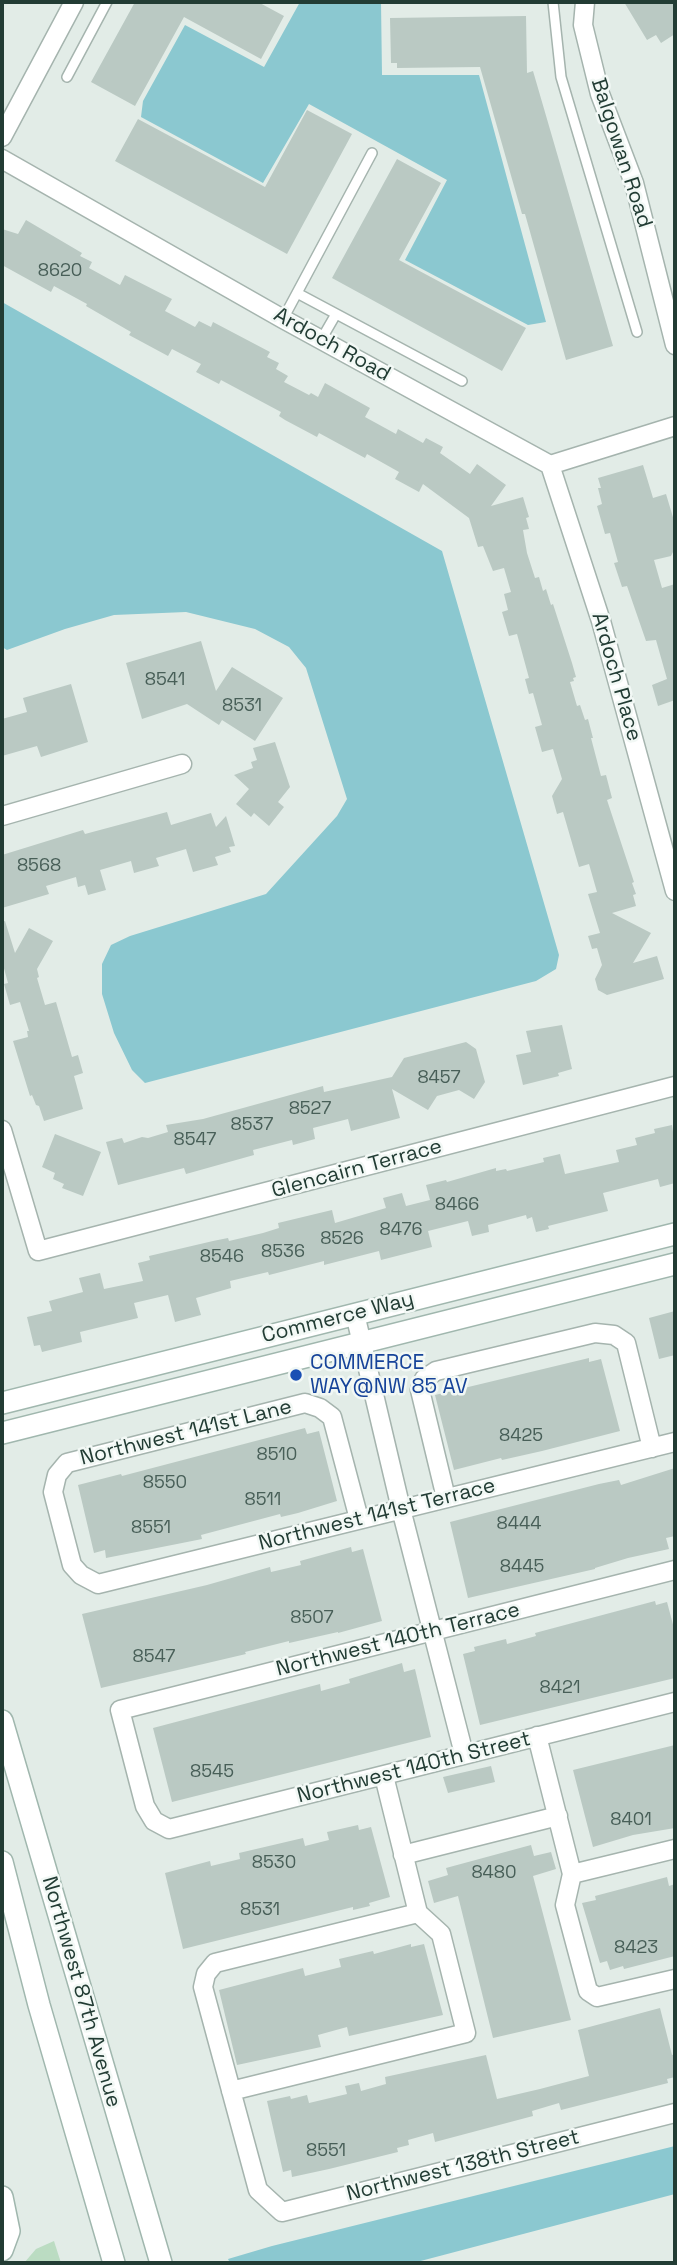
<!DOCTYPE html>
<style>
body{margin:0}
#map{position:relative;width:677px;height:2265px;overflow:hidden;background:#e2ece7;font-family:"Space Grotesk",sans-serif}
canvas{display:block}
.frame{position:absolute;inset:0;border:4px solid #223c34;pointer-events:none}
</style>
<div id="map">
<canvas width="677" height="2265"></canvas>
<div class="frame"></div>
</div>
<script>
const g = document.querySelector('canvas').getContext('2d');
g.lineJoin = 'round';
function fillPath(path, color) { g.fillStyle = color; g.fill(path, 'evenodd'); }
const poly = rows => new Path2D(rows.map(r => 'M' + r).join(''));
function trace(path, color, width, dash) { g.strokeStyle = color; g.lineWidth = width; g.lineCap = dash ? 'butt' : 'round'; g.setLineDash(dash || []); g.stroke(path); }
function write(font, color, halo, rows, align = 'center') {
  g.font = font + ' "Space Grotesk",sans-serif'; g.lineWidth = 5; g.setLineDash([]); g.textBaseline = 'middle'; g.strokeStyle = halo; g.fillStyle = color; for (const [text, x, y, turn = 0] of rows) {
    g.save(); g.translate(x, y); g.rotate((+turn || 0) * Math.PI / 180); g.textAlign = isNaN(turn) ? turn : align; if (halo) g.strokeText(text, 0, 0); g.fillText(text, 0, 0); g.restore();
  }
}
const green = poly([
 [54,2241,61,2263,24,2263,36,2249]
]);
const water = poly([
 [300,2,381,2,382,75,479,75,546,322,528,325,405,260,447,180,309,104,263,183,141,117,143,101,185,25,264,67],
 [2,302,442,551,559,955,556,969,536,981,145,1083,132,1070,114,1033,102,994,102,964,111,945,130,936,266,894,337,816,347,799,306,668,289,647,255,629,186,612,114,615,65,629,7,650,2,647],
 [675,2146,675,2194,413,2263,230,2263,228,2259,272,2246]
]);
const building = poly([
 [135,2,258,2,284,16,261,59,184,17,135,106,91,82],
 [624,2,675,2,675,34,661,43,656,35,647,40],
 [526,16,527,73,533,71,613,346,566,360,525,214,522,214,480,67,397,68,397,63,391,63,390,18],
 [307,110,352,134,287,254,115,161,138,119,265,187],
 [397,159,441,183,399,260,526,328,502,371,332,278],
 [26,220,82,253,80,256,92,262,89,268,120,285,125,275,172,299,165,311,195,327,199,321,211,327,213,322,270,352,267,357,279,363,276,369,288,376,284,382,309,395,311,393,318,397,325,383,370,408,365,417,396,434,398,429,423,443,426,438,443,447,440,453,470,474,477,464,506,485,491,506,523,497,529,517,526,518,529,529,523,530,527,553,535,578,539,577,543,591,546,589,551,605,553,604,572,663,576,677,573,678,574,681,570,682,577,706,580,705,585,720,588,719,593,738,591,738,601,776,606,775,612,798,607,800,634,882,632,883,636,894,633,895,636,906,612,913,651,933,633,963,657,956,664,979,607,995,598,990,595,979,602,965,597,948,592,949,588,936,600,933,588,894,597,892,589,864,579,867,563,812,557,814,552,796,562,779,553,749,542,752,535,727,542,725,533,693,529,694,525,679,529,678,517,634,509,636,502,612,508,610,504,594,511,592,504,568,493,571,483,546,478,547,469,518,423,484,419,492,395,479,399,472,367,454,365,458,319,433,317,437,285,420,279,416,281,412,221,380,219,384,196,372,201,364,172,349,168,356,129,335,131,332,86,306,87,304,54,286,51,292,2,265,2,229,18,234],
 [643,465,653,498,666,494,675,524,675,548,671,556,654,560,662,588,675,584,675,700,658,706,652,685,667,679,656,640,646,641,627,586,622,587,614,563,618,562,610,533,605,534,597,506,602,504,598,488,601,488,598,478],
 [201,641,216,691,232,667,283,698,255,741,222,720,219,725,187,704,142,719,126,663],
 [71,684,88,742,41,757,37,746,2,756,2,719,27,712,23,698],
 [275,742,290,787,278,802,284,807,269,826,254,813,251,817,236,804,249,789,234,775,253,768,251,762,257,760,253,748],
 [167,812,171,825,211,813,216,827,226,816,235,846,229,847,231,852,215,857,218,865,193,872,186,849,156,858,159,866,134,873,131,861,100,870,106,890,88,895,85,885,78,887,76,877,46,886,49,894,2,908,2,855,83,830,85,834],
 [5,921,15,953,29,928,53,941,37,969,39,977,37,978,45,1005,56,1002,72,1057,78,1055,83,1073,74,1076,83,1109,44,1121,39,1106,36,1105,32,1095,30,1096,13,1041,28,1037,27,1031,29,1031,20,1002,10,1005,4,984,8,983,2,961,2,922],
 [562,1025,572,1069,558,1073,559,1076,523,1085,516,1055,531,1052,526,1031],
 [466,1042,476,1049,485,1082,474,1099,459,1090,437,1096,428,1110,392,1089,400,1118,351,1131,348,1119,313,1128,315,1139,293,1145,292,1140,253,1150,254,1155,186,1174,184,1168,118,1185,106,1142,122,1138,124,1143,142,1137,148,1138,168,1132,166,1125,203,1119,323,1086,324,1092,392,1077,404,1058],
 [672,1125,673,1132,675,1132,675,1183,660,1187,658,1179,603,1193,608,1211,548,1226,549,1229,536,1232,532,1217,527,1219,526,1215,488,1225,489,1232,472,1236,468,1221,428,1231,432,1247,381,1260,379,1251,324,1265,324,1261,269,1275,268,1272,230,1281,231,1288,196,1298,201,1315,175,1322,168,1295,134,1303,138,1318,80,1332,82,1342,42,1352,40,1345,34,1346,27,1317,52,1311,49,1301,83,1292,79,1278,100,1273,104,1289,143,1281,138,1263,150,1260,149,1256,213,1241,228,1238,229,1241,263,1233,279,1228,278,1223,332,1210,335,1223,386,1208,383,1198,402,1193,406,1206,430,1200,426,1185,446,1180,447,1182,496,1168,496,1171,506,1169,507,1171,544,1162,543,1158,560,1154,565,1174,619,1162,616,1150,637,1145,635,1138,655,1133,654,1129],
 [55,1134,101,1152,83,1196,62,1188,64,1184,53,1179,55,1173,42,1167],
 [675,1311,675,1355,659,1359,649,1318],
 [589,1358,589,1362,601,1359,620,1431,542,1451,502,1460,501,1458,454,1470,435,1395],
 [305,1428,307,1434,319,1431,337,1501,298,1513,281,1517,280,1514,201,1535,202,1539,177,1544,106,1558,105,1550,94,1553,78,1485,121,1474,122,1476],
 [675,1468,675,1536,666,1538,669,1549,628,1558,595,1568,595,1569,468,1598,450,1522,599,1484,619,1480,621,1485],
 [351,1547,352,1552,363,1549,382,1621,338,1633,338,1632,289,1643,289,1641,245,1652,246,1654,101,1688,82,1614,207,1585,270,1567,271,1572,301,1565,300,1561],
 [655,1601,656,1605,667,1602,675,1632,675,1678,480,1725,463,1654,475,1651,474,1647,506,1639,507,1644,536,1636,535,1633],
 [402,1663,404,1672,415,1669,431,1737,172,1802,153,1728,320,1684,321,1691,350,1683,349,1679],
 [675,1745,675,1828,633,1835,593,1847,573,1770],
 [491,1766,495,1782,448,1793,443,1777],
 [358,1825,359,1830,371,1827,390,1897,369,1903,370,1906,353,1910,353,1907,183,1949,165,1873,210,1861,211,1866,240,1859,239,1853,303,1838,305,1846,329,1840,327,1832],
 [531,1845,534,1856,551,1852,556,1869,533,1876,571,2020,493,2038,458,1896,434,1903,428,1881,448,1875,446,1868],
 [667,1877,669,1886,675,1884,675,1956,624,1969,623,1966,610,1970,607,1961,600,1963,582,1903,596,1900,595,1896],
 [411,1944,411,1947,424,1944,443,2015,349,2036,347,2027,318,2035,321,2047,237,2065,219,1990,303,1968,305,1976,341,1967,339,1959,373,1951,374,1954],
 [660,2008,672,2055,675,2054,675,2077,667,2079,668,2083,561,2110,559,2103,532,2111,533,2116,435,2142,433,2133,408,2140,409,2145,397,2148,398,2152,329,2169,292,2177,291,2170,283,2172,267,2101,290,2096,291,2099,307,2095,309,2103,347,2094,345,2086,359,2083,361,2091,386,2084,385,2077,486,2055,497,2099,540,2089,589,2076,578,2030]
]);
const lane = poly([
 [553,2,561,77,637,332],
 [67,77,107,2],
 [297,293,462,381],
 [283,319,372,153],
 [321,340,336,314]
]);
const street = poly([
 [585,2,583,25,600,94,634,183,675,345],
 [2,137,74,2],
 [2,159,283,319,550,465,675,426],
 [550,465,601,621,675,891],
 [2,816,182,764],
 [2,1130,38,1251,675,1086],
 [355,1314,401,1509,464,1754],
 [446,1498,420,1390,424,1379,436,1371,595,1333,614,1335,626,1343,652,1448],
 [359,1519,332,1417,320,1408,305,1403,67,1463,57,1475,53,1492,72,1565,81,1575,98,1584,675,1442],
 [675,1570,120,1710,145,1806,154,1821,169,1829,675,1702],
 [537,1736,572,1874,565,1905,588,1991,597,1997,675,1979],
 [403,1855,558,1816],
 [572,1874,675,1849],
 [418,1913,215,1963,206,1974,203,1987,258,2190,282,2212,675,2113],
 [231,2091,466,2033,441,1934,418,1913,384,1776]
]);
const secondary = poly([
 [2,1403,675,1234],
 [2,1433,675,1264],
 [2,1721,161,2263],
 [2,1862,39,2005,114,2263],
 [2,2197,9,2231,2,2250]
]);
const markers = [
 [296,1375,7,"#1a4fb4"]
];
const numberNames = [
 ["8620",60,271],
 ["8541",165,680],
 ["8531",242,706],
 ["8568",39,866],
 ["8457",439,1078],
 ["8527",310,1109],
 ["8537",252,1125],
 ["8547",195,1140],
 ["8466",457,1205],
 ["8476",401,1230],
 ["8526",342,1239],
 ["8536",283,1252],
 ["8546",222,1257],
 ["8425",521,1436],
 ["8510",277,1455],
 ["8550",165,1483],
 ["8511",263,1500],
 ["8444",519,1524],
 ["8551",151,1528],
 ["8445",522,1567],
 ["8507",312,1618],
 ["8547",154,1657],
 ["8421",560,1688],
 ["8545",212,1772],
 ["8401",631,1820],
 ["8530",274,1863],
 ["8480",494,1873],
 ["8531",260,1910],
 ["8423",636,1948],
 ["8551",326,2151]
];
const streetNames = [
 ["Balgowan Road",621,153,72],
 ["Ardoch Road",332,345,29],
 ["Ardoch Place",616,677,74],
 ["Glencairn Terrace",357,1169,-15],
 ["Commerce Way",338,1318,-14],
 ["Northwest 141st Lane",186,1433,-14],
 ["Northwest 141st Terrace",377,1515,-14],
 ["Northwest 140th Terrace",398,1640,-14],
 ["Northwest 140th Street",414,1768,-14],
 ["Northwest 87th Avenue",81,1992,74],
 ["Northwest 138th Street",463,2166,-14]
];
const transitNames = [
 ["COMMERCE",310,1363],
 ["WAY@NW 85 AV",310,1387]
];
fillPath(green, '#bbdcc2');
fillPath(water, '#8bc8d0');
fillPath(building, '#bac9c3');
trace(lane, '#a5b4ae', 12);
trace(street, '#a5b4ae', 21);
trace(secondary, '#a0b7ae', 24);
trace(lane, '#fff', 9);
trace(street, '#fff', 18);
trace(secondary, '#fff', 21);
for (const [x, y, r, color] of markers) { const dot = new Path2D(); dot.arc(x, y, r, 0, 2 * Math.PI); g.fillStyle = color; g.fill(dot); trace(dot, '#f2f8f5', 2.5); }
write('18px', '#485f58', null, numberNames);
write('21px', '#223c34', '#f2f8f5', streetNames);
write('21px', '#164399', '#f2f8f5', transitNames, 'left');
</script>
